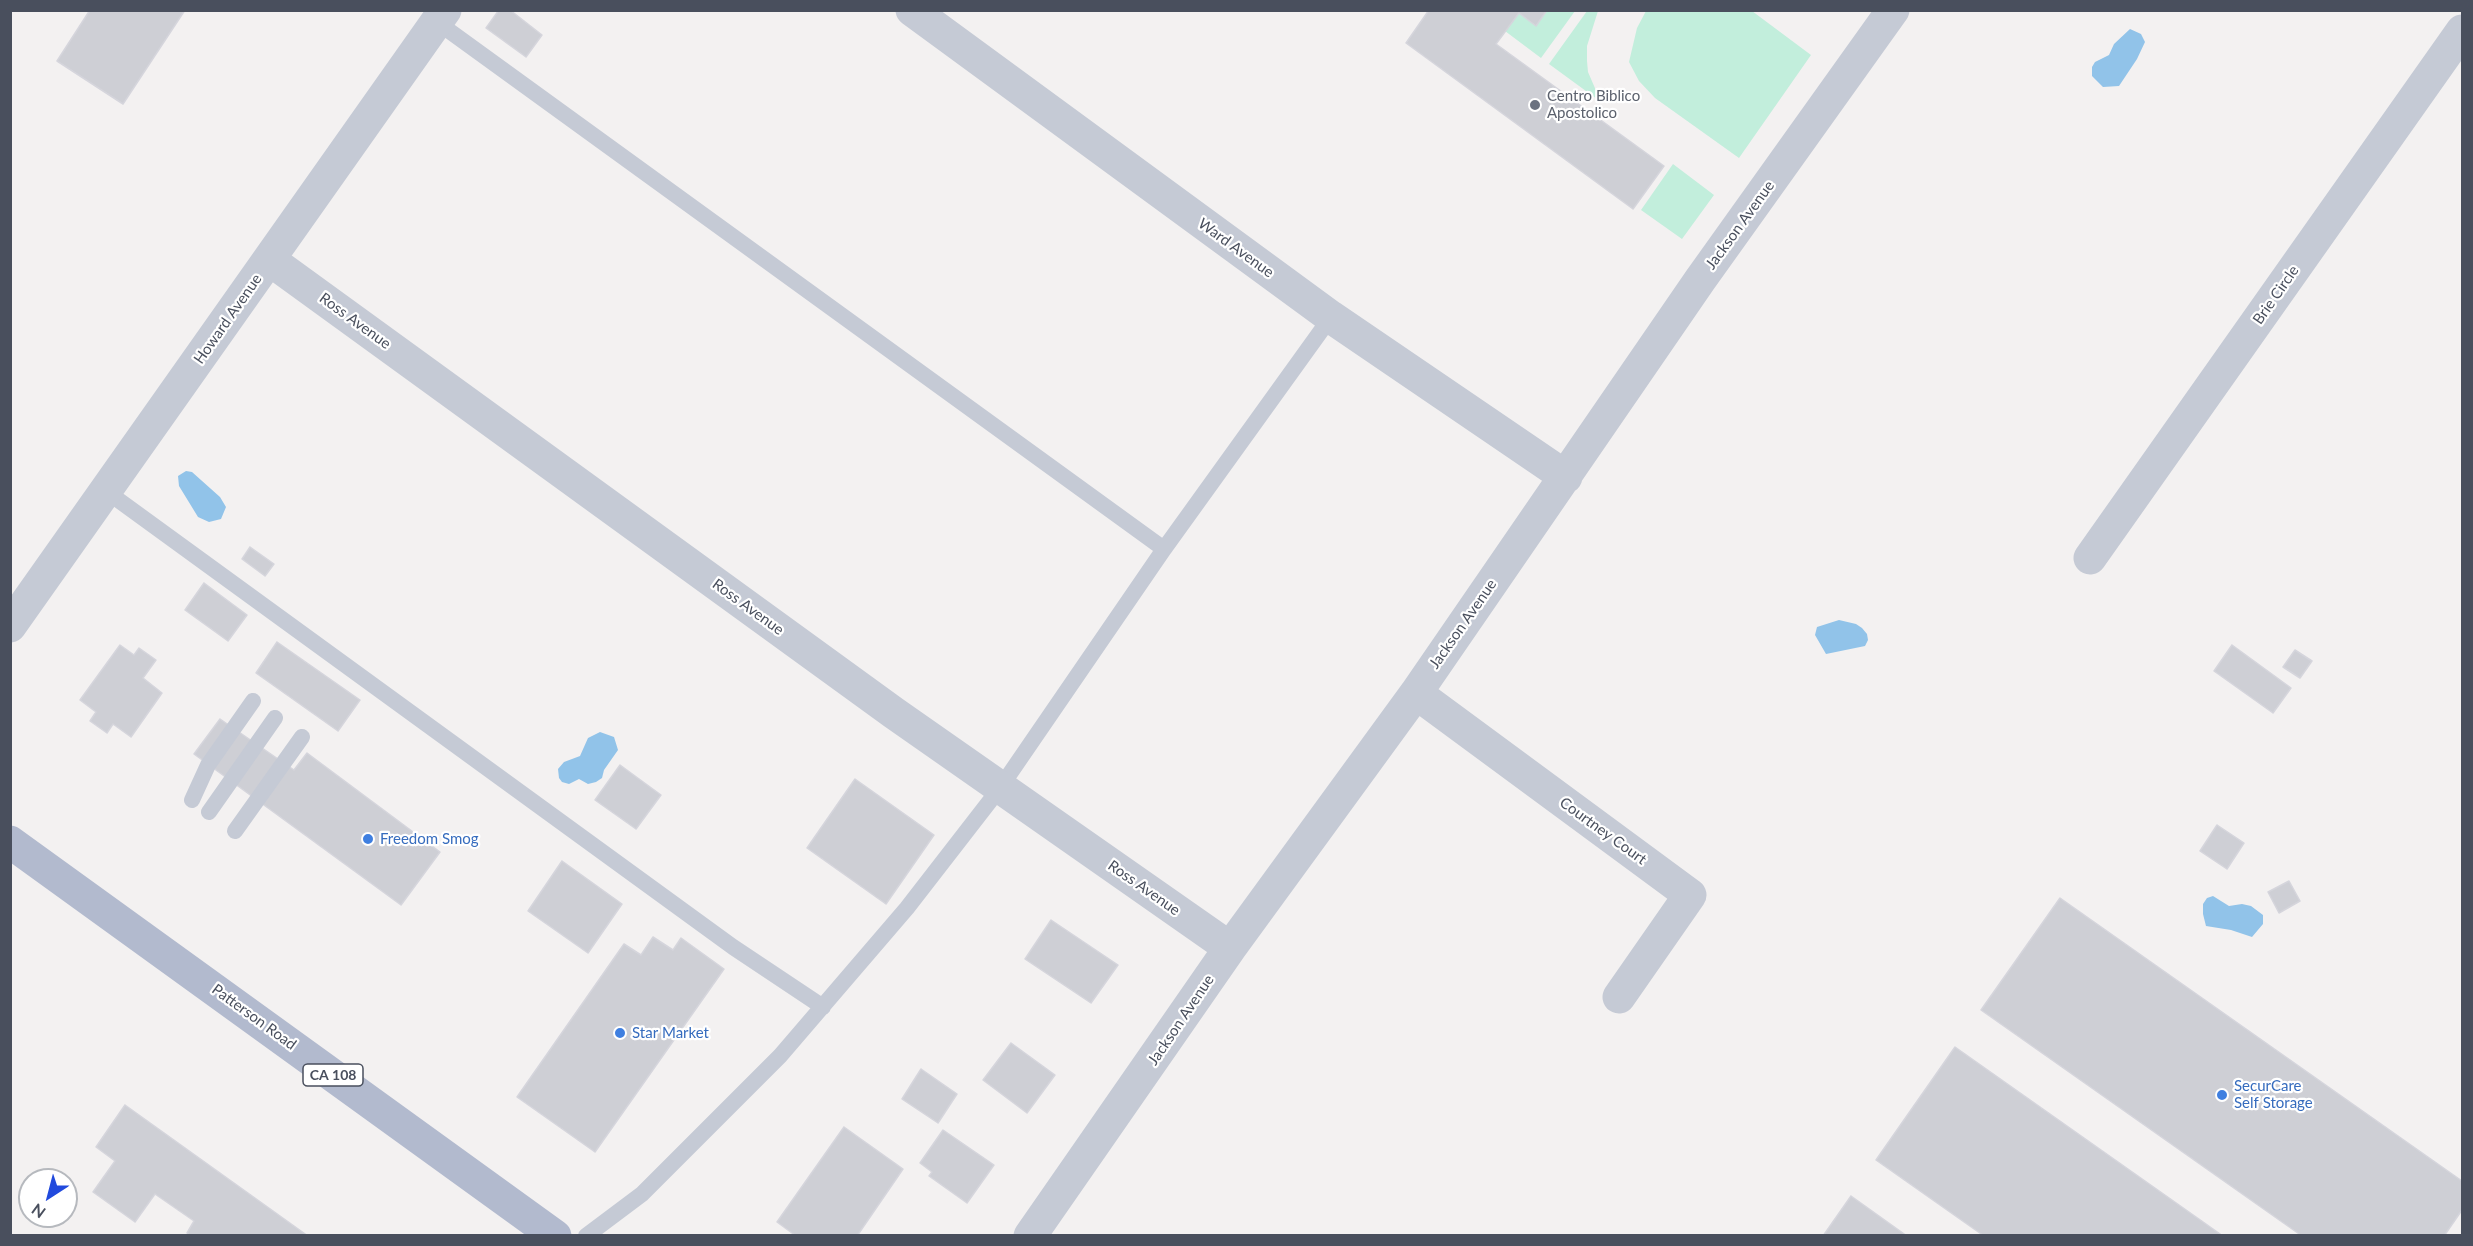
<!DOCTYPE html>
<style>
body{margin:0}
#map{position:relative;width:2473px;height:1246px;overflow:hidden;background:#f3f1f1;font-family:Lato,sans-serif}
canvas{display:block}
.frame{position:absolute;inset:0;border:12px solid #494f5d;pointer-events:none}
.north{position:absolute;left:18px;top:1168px;width:60px;height:60px;box-sizing:border-box;background:#fff;border:2px solid #b6b9be;border-radius:50%;rotate:216deg;font-size:16px;font-weight:700;line-height:24px;text-align:center;color:#494f5d}
.north::after{content:'';display:block;margin:auto;width:21px;height:27px;background:#214add;clip-path:polygon(50% 0,100% 100%,50% 72%,0 100%)}
</style>
<div id="map">
<canvas width="2473" height="1246"></canvas>
<div class="frame"></div>
<div class="north">N</div>
</div>
<script>
const g = document.querySelector('canvas').getContext('2d');
g.lineJoin = 'round';
function fillPath(path, color) { g.fillStyle = color; g.fill(path, 'evenodd'); }
const poly = rows => new Path2D(rows.map(r => 'M' + r).join(''));
function trace(path, color, width, dash) { g.strokeStyle = color; g.lineWidth = width; g.lineCap = dash ? 'butt' : 'round'; g.setLineDash(dash || []); g.stroke(path); }
function write(font, color, halo, rows, align = 'center') {
  g.font = font + ' Lato,sans-serif'; g.lineWidth = 4.5; g.setLineDash([]); g.textBaseline = 'middle'; g.strokeStyle = halo; g.fillStyle = color; for (const [text, x, y, turn = 0] of rows) {
    g.save(); g.translate(x, y); g.rotate((+turn || 0) * Math.PI / 180); g.textAlign = isNaN(turn) ? turn : align; if (halo) g.strokeText(text, 0, 0); g.fillText(text, 0, 0); g.restore();
  }
}
const green = poly([
 [1547,11,1575,11,1541,58,1505,31,1519,13,1536,26],
 [1587,11,1598,11,1587,46,1587,61,1588,72,1601,102,1549,64],
 [1646,11,1752,11,1811,55,1739,158,1655,98,1639,81,1629,62,1637,28],
 [1673,164,1714,195,1682,239,1641,210]
]);
const water = poly([
 [2130,29,2141,34,2145,42,2137,59,2119,86,2103,87,2092,76,2092,67,2095,62,2109,55,2114,44],
 [186,471,192,472,220,497,226,507,221,519,209,522,198,517,179,486,178,476],
 [1839,620,1856,624,1862,628,1867,634,1868,640,1865,646,1826,654,1815,635,1817,627],
 [600,732,614,737,618,750,604,770,602,778,596,782,588,784,579,779,569,784,562,782,559,778,558,769,564,762,580,756,588,738],
 [2213,896,2229,906,2242,904,2251,906,2263,915,2263,924,2252,937,2231,930,2206,926,2203,914,2203,904,2207,898]
]);
const building = poly([
 [90,10,185,10,123,104,57,61,90,10],
 [499,10,510,10,542,35,526,57,486,28,499,10],
 [1429,10,1547,10,1536,26,1519,13,1496,44,1664,166,1633,209,1406,43,1429,10],
 [250,547,274,564,265,576,242,559,250,547],
 [204,583,247,615,228,641,185,610,204,583],
 [277,642,360,700,338,731,256,673,277,642],
 [120,645,134,655,139,648,156,660,143,678,162,693,131,737,113,724,107,733,90,721,96,712,80,700,120,645],
 [2232,645,2291,688,2273,713,2214,671,2232,645],
 [2295,650,2312,661,2300,678,2283,667,2295,650],
 [220,719,294,770,307,753,440,852,401,905,194,754,220,719],
 [620,765,661,795,636,829,595,800,620,765],
 [855,779,934,835,886,904,807,848,855,779],
 [2217,825,2244,843,2227,869,2200,851,2217,825],
 [562,861,622,904,588,953,528,911,562,861],
 [2289,881,2300,901,2279,913,2268,892,2289,881],
 [2060,898,2462,1181,2462,1210,2444,1236,2302,1236,1981,1010,2060,898],
 [1051,920,1118,965,1091,1003,1025,959,1051,920],
 [653,937,673,950,681,938,724,969,595,1152,517,1097,624,944,641,955,653,937],
 [1011,1043,1055,1075,1027,1113,983,1080,1011,1043],
 [1955,1047,2223,1236,1984,1236,1876,1160,1955,1047],
 [921,1069,957,1094,938,1123,902,1099,921,1069],
 [125,1105,308,1236,191,1236,187,1233,194,1221,155,1194,135,1222,93,1192,115,1161,96,1147,125,1105],
 [844,1127,903,1169,857,1236,796,1236,777,1222,844,1127],
 [943,1130,994,1165,967,1203,929,1176,932,1172,920,1163,943,1130],
 [1851,1196,1907,1236,1823,1236,1851,1196]
]);
const service = poly([
 [437,22,1164,549],
 [106,491,733,947,823,1007],
 [192,800,208,765,253,701],
 [209,812,275,718],
 [235,831,302,737],
 [586,1236,642,1194,780,1056,907,908,1000,788,1164,549,1331,317]
]);
const minor = poly([
 [912,10,1331,317,1566,477],
 [270,260,894,713,1230,948],
 [2090,558,2462,31],
 [10,626,445,10],
 [1416,693,1690,895,1619,997],
 [1030,1236,1230,948,1416,693,1700,280,1893,10]
]);
const primary = poly([
 [10,842,555,1236]
]);
const markers = [
 [1535,105,6,"#6b7280"],
 [368,839,6,"#3f7fe0"],
 [620,1033,6,"#3f7fe0"],
 [2222,1095,6,"#3f7fe0"]
];
const shields = [
 [333,1075,60]
];
const shieldNames = [
 ["CA 108",333,1075]
];
const worshipNames = [
 ["Centro Biblico",1547,96],
 ["Apostolico",1547,113]
];
const streetNames = [
 ["Jackson Avenue",1740,225,-54],
 ["Ward Avenue",1236,248,36],
 ["Brie Circle",2276,295,-55],
 ["Howard Avenue",228,319,-55],
 ["Ross Avenue",355,321,36],
 ["Ross Avenue",748,607,36],
 ["Jackson Avenue",1463,624,-55],
 ["Courtney Court",1603,831,36],
 ["Ross Avenue",1144,888,35],
 ["Patterson Road",254,1017,36],
 ["Jackson Avenue",1181,1020,-56]
];
const shopNames = [
 ["Freedom Smog",380,839],
 ["Star Market",632,1033],
 ["SecurCare",2234,1086],
 ["Self Storage",2234,1103]
];
fillPath(green, '#c2eedc');
fillPath(water, '#91c3e9');
fillPath(building, '#cecfd5');
trace(building, '#d5d5dc', 1.5);
trace(service, '#c5cad5', 16);
trace(minor, '#c5cad5', 33);
trace(primary, '#b2bace', 33);
for (const [x, y, r, color] of markers) { const dot = new Path2D(); dot.arc(x, y, r, 0, 2 * Math.PI); g.fillStyle = color; g.fill(dot); trace(dot, '#fff', 2); }
for (const [x, y, w] of shields) { const box = new Path2D(); box.roundRect(x - w / 2, y - 11, w, 22, 4.5); g.fillStyle = '#fff'; g.fill(box); trace(box, '#494f5d', 1.5); }
write('bold 14px', '#494f5d', null, shieldNames);
write('15px', '#5b616d', '#fff', worshipNames, 'left');
write('15px', '#494f5d', '#fff', streetNames);
write('15px', '#366cbe', '#fff', shopNames, 'left');
</script>
